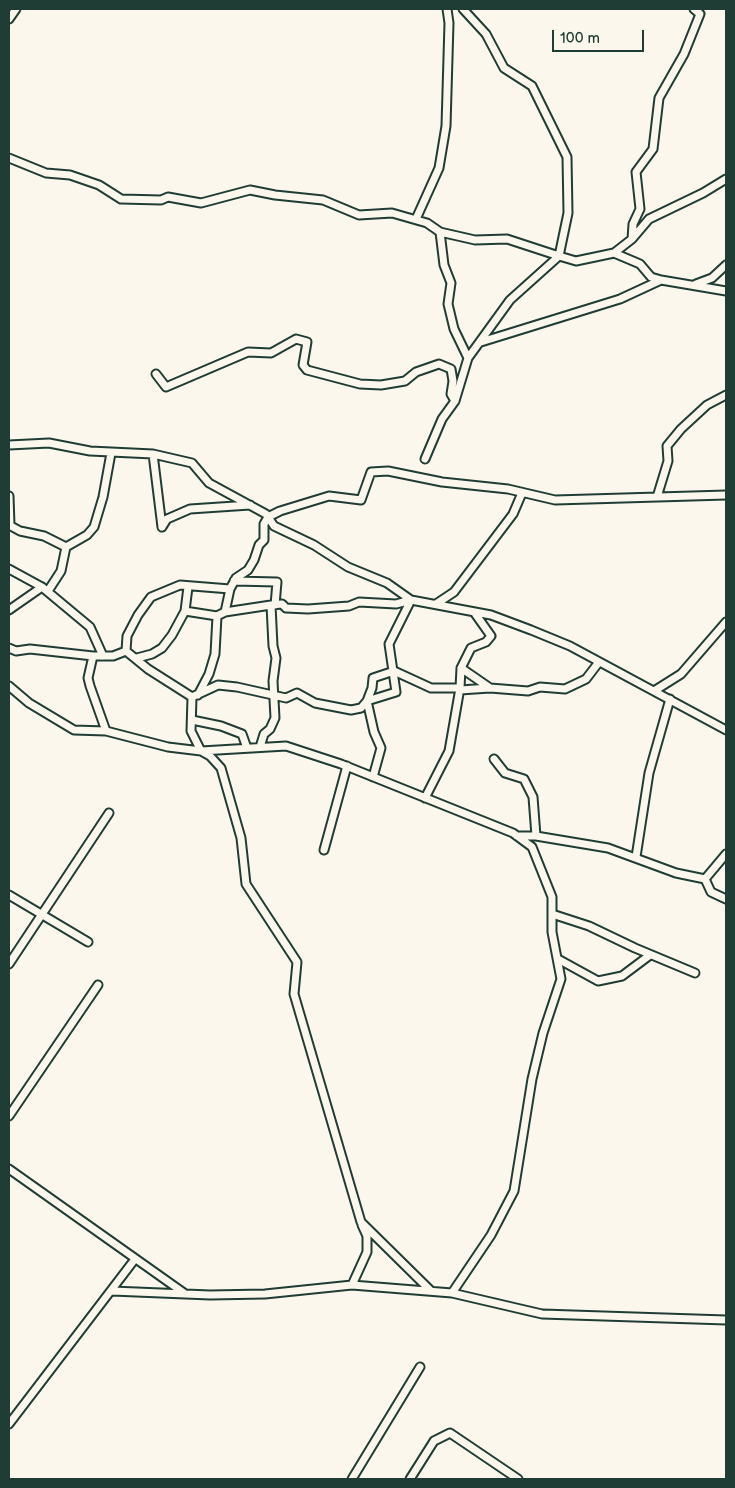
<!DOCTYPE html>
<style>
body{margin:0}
#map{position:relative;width:735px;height:1488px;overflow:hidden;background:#fbf7ec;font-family:"Balsamiq Sans",sans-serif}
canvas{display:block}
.frame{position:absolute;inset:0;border:10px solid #1f3d34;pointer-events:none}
.scale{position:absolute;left:552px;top:30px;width:92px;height:22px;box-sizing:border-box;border:2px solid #1f3d34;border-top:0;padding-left:6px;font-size:15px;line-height:18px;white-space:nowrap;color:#1f3d34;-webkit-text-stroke:4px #fbf7ec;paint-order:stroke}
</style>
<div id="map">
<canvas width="735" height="1488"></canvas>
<div class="frame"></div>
<div class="scale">100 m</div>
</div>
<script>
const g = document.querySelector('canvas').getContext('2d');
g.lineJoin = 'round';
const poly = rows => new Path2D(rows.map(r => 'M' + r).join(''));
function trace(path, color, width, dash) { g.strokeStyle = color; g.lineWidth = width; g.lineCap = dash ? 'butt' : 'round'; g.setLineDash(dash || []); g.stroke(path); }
const street = poly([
 [463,9,486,34,504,68,532,86,567,157,568,213,559,256,576,261,614,253,640,264,651,277,661,280],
 [9,19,16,9],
 [9,158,46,173,70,175,99,185,121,199,161,200,168,197,201,203,250,190,275,195,323,200,359,215,392,213,427,223,440,232,444,265,451,283,448,304,454,329,468,358,510,300,559,256,507,239,475,240,440,232],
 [416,219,439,168,446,126,449,23,447,9],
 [632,239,649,219,703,193,726,179],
 [614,253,632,239,633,224,640,209,636,172,653,149,659,98,684,54,700,14,694,9],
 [696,284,712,278,726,265],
 [481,342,620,299,661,280,726,291],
 [156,374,166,387,248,352,271,353,296,339,307,342,303,365,307,370,360,384,381,385,405,381,416,372,439,364,451,369,453,381,451,394,455,401],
 [9,445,49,443,90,451,153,454,192,463,209,483,266,514,274,526,314,545,348,567,387,583,411,600,491,615,531,630,570,646,726,730],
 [153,454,162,527],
 [425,459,442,419,455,401,468,358],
 [9,496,10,525],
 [657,497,668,461,667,446,681,429,707,405,726,395],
 [9,525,20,531,44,536,66,547],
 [162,527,167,519,190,509,250,505],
 [9,569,42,587],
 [234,581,277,582,275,605],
 [48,591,61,571,66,547,87,535,94,527,103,497,111,453],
 [436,604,454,592,513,514,522,493],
 [9,610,42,587,90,627,103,656],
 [185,611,188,587],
 [225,612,230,589,236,578,248,570,254,560,259,545,264,540,264,524,268,517,280,511,329,496,361,500,371,472,388,471,442,482,508,489,555,500,726,495],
 [9,648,16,651,30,649,93,656,113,656,126,651],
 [126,651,148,669,192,697,191,731,201,751,210,756,221,768,241,838,246,884,297,962,294,994,361,1222,430,1290],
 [126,651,127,636,138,615,151,597,180,585,230,589],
 [93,656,88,678,90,686,106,731],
 [137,658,152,654,162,648,172,635,185,611,217,616,225,612,271,605,282,604,286,608,308,609,349,606,359,602,396,604,411,600,389,644,396,692,367,701,361,708,351,710,315,703,297,693,286,698,237,687,218,685,192,697],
 [461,668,490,688],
 [9,686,29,703,74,730,106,731,168,747,201,751,286,746,341,764,513,833,532,847,552,897,552,932,561,979,543,1033,532,1079,514,1191,491,1235,452,1293],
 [460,690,490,688,528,691,540,687,565,689,586,679,599,662],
 [654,691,681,674,726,622],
 [198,695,209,674,215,654,217,616],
 [192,720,221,726,242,734,247,748],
 [260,747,264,734,270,729,275,718,273,681,276,658,273,646,271,605],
 [494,759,505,773,524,779,533,797,536,836],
 [373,777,381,748,374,732,367,701,372,688,373,678,394,671,431,688,460,688],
 [425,798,449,751,460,688,461,668,471,648,486,642,491,636,474,612],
 [517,836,536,836,608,848,676,873,705,879,726,854],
 [324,850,347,766],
 [636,857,649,773,670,699],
 [705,879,711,892,726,899],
 [9,895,88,942],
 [552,914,589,926,635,948,695,973],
 [558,959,598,981,622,976,650,955],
 [9,964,109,813],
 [9,1116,98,985],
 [9,1169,184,1293],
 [352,1285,367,1252,367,1236,362,1225],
 [112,1291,210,1295,265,1294,352,1285,452,1293,542,1314,726,1320],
 [9,1424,135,1259],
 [352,1479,420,1367],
 [410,1479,434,1441,450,1433,518,1479]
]);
trace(street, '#1f3d34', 11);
trace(street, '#fbf7ec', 7);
</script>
